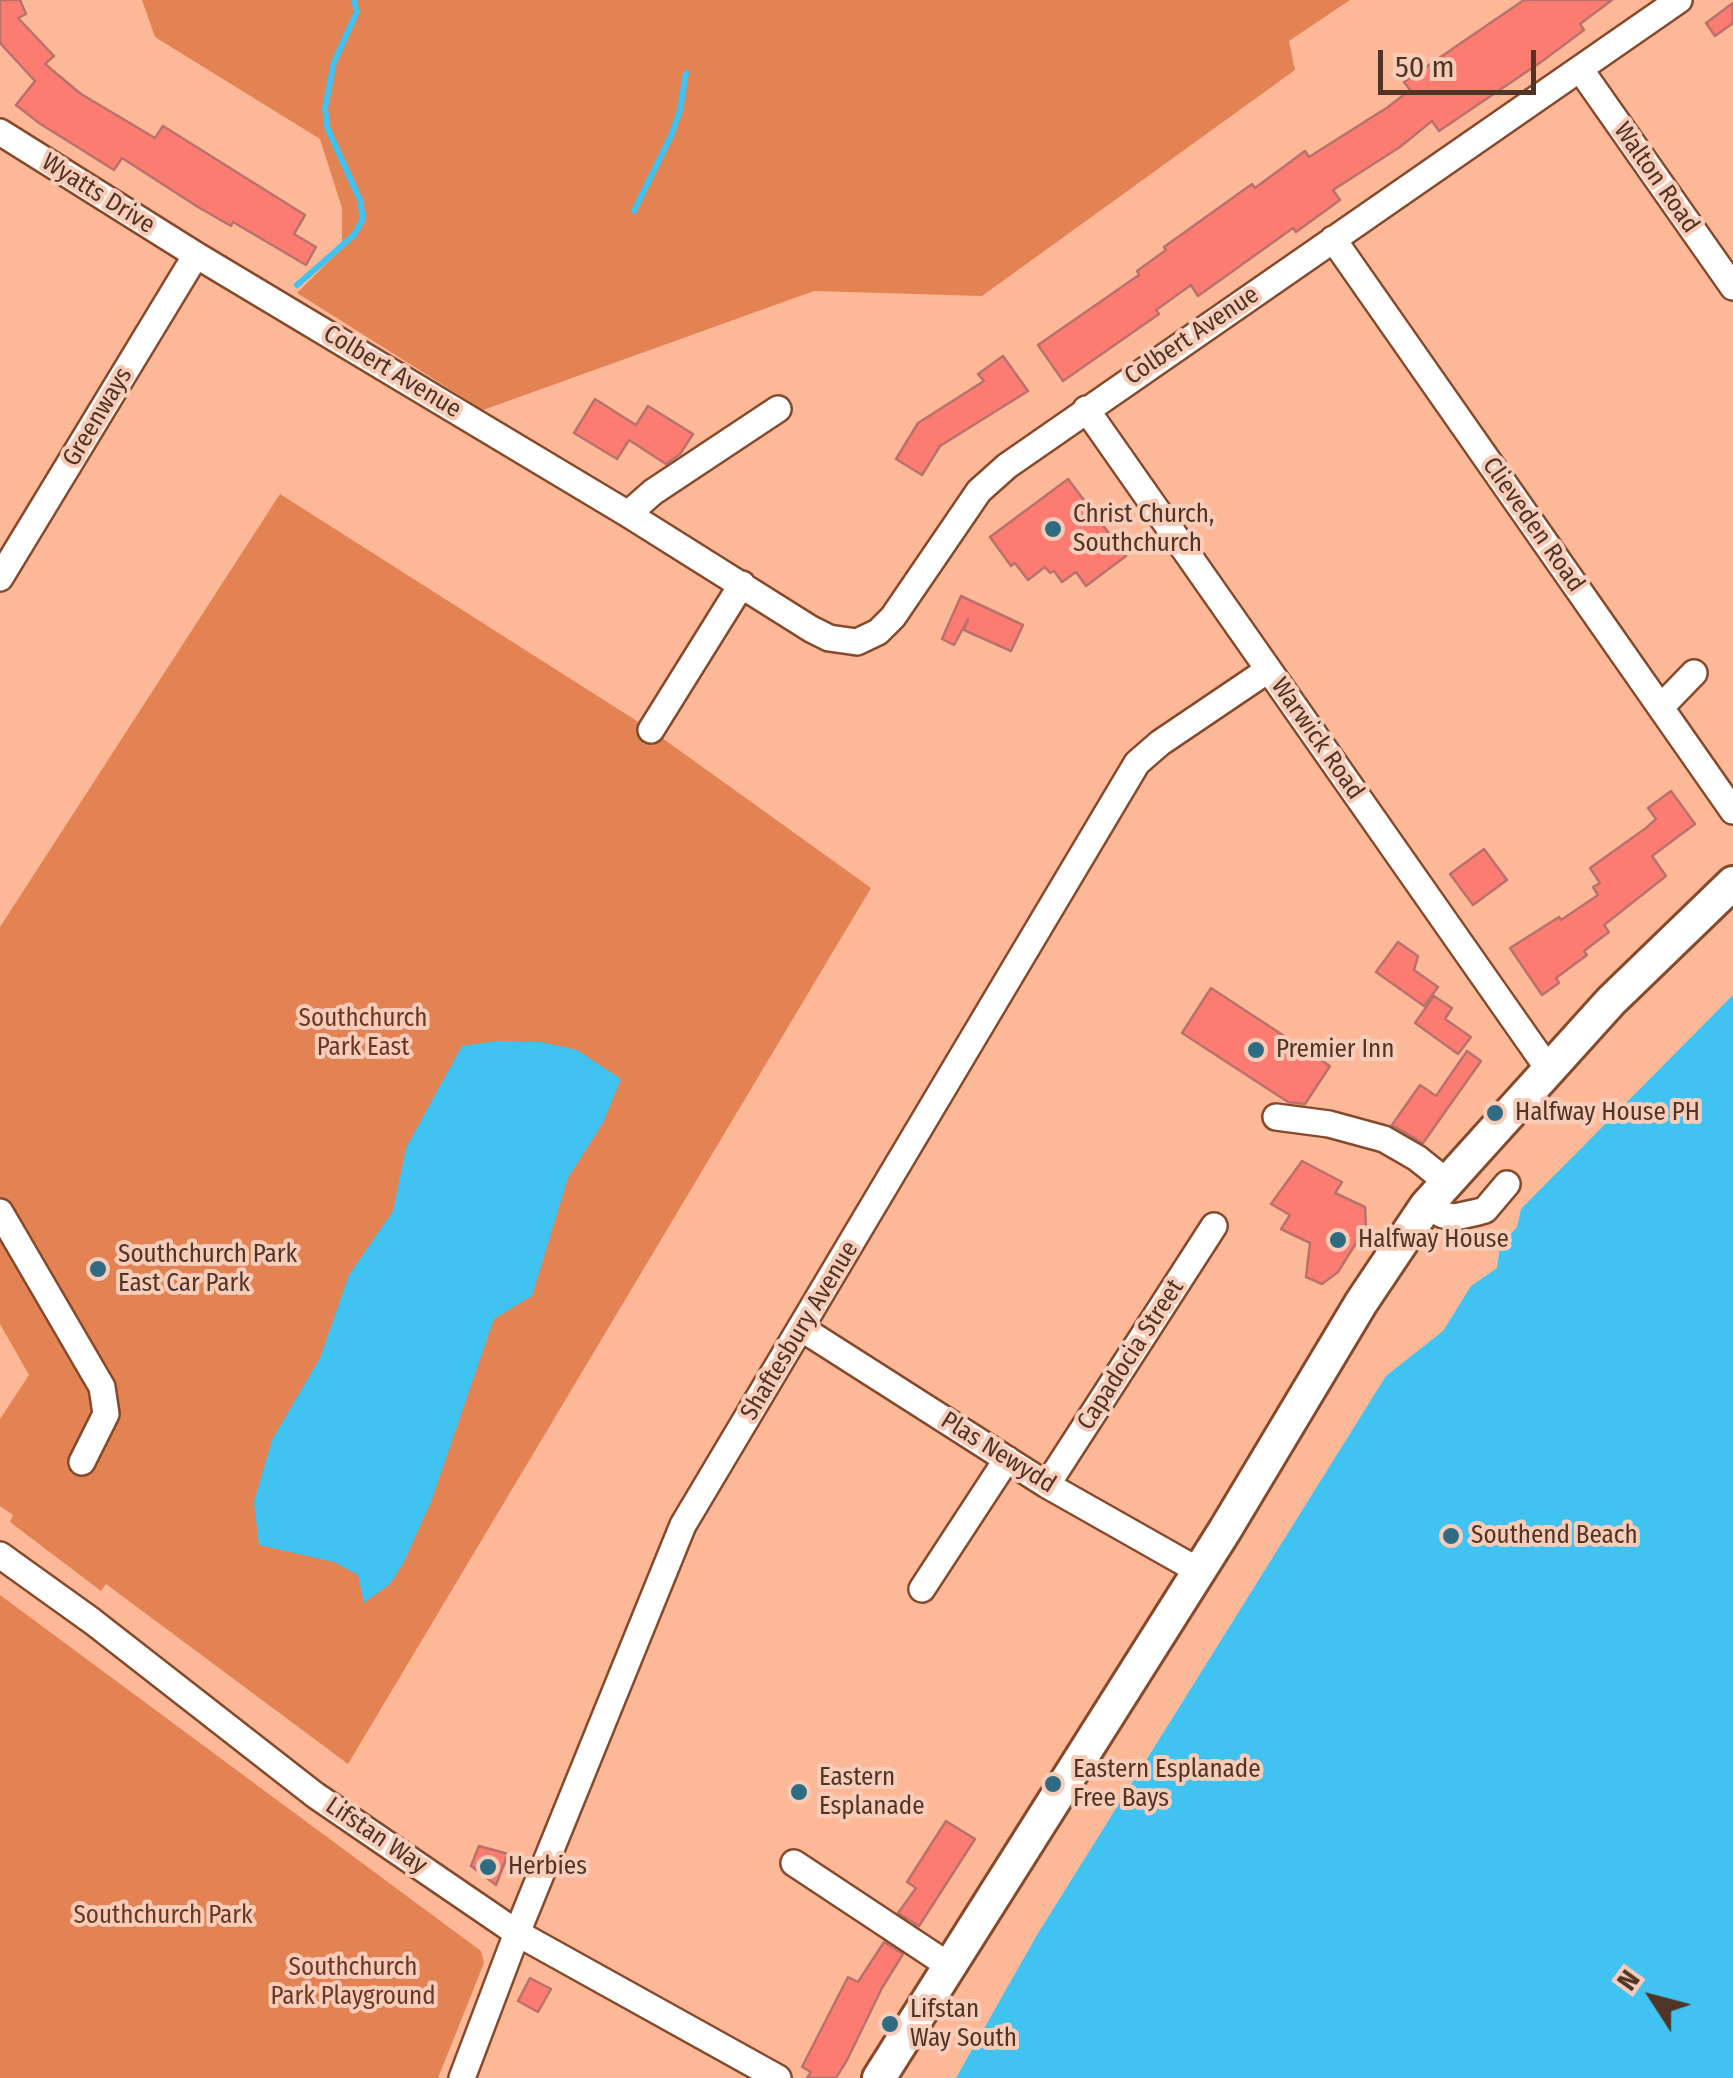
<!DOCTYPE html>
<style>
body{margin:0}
#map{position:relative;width:1733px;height:2078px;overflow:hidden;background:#fdb898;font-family:"Fira Sans Condensed",sans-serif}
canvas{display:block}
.north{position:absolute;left:1603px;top:1948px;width:100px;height:100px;-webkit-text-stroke:8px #f7cdb9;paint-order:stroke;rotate:306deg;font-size:28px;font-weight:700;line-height:40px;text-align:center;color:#503427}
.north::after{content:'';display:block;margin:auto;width:35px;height:45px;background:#503427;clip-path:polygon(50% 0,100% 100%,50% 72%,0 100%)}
.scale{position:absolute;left:1378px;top:50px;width:158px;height:45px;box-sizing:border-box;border:5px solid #503427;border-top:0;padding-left:12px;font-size:30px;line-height:35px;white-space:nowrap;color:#503427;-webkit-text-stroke:8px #f7cdb9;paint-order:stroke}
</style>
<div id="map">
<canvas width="1733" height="2078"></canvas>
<div class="north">N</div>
<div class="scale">50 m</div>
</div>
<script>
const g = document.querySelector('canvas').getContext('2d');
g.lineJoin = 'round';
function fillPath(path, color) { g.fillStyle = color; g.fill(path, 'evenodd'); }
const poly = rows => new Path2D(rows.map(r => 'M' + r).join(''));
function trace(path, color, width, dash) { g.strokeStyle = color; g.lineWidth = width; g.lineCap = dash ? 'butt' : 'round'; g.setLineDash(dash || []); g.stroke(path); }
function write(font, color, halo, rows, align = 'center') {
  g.font = font + ' "Fira Sans Condensed",sans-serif'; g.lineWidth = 8; g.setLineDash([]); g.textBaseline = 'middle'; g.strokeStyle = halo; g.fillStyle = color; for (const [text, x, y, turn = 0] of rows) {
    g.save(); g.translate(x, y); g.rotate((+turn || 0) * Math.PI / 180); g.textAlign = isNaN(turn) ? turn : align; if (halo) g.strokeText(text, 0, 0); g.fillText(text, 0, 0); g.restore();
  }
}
const green = poly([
 [142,0,1350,0,1289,41,1295,70,982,296,814,291,483,410,297,293,342,248,342,208,320,139,155,37],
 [280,494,651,730,871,888,348,1764,106,1584,101,1591,10,1522,13,1515,0,1506,0,1419,29,1375,0,1324,0,927],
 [0,1595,481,1951,484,1963,438,2078,0,2078]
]);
const water = poly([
 [1733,995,1733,2078,956,2078,1037,1935,1386,1376,1443,1331,1471,1286,1497,1268,1500,1246,1517,1227,1521,1209],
 [497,1041,541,1042,577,1050,621,1079,603,1123,568,1178,532,1296,494,1319,431,1502,403,1564,390,1584,364,1603,358,1575,334,1562,259,1545,254,1502,272,1440,320,1358,349,1275,393,1211,406,1148,462,1046]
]);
const stream = poly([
 [634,211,671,136,680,110,686,73],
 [297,285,354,235,363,219,360,200,327,127,325,108,334,62,357,12,354,0]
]);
const building = poly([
 [0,0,20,0,26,14,18,18,54,56,45,64,81,94,155,138,163,126,305,215,294,234,316,247,306,265,233,222,231,226,198,207,122,158,114,170,39,123,16,105,35,81,0,43,0,0],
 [1524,0,1612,0,1580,24,1584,30,1541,62,1439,131,1432,121,1400,147,1333,190,1340,200,1296,232,1293,228,1198,296,1191,285,1156,310,1159,314,1063,381,1038,345,1139,275,1137,271,1166,250,1164,247,1252,184,1255,188,1305,151,1309,157,1388,107,1410,90,1404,82,1524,0],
 [1733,3,1733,23,1715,36,1706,23,1733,3],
 [1003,356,1028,391,940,446,922,475,896,459,918,423,984,381,978,374,1003,356],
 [595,399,636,425,648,406,693,434,680,454,666,464,629,440,617,459,574,433,595,399],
 [1068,479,1126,556,1086,586,1076,572,1062,582,1054,571,1050,573,1045,567,1028,580,1015,563,1011,566,990,537,1068,479],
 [961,596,1023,625,1011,651,964,630,968,619,954,645,942,639,961,596],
 [1671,791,1695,824,1652,856,1666,876,1604,925,1609,932,1584,951,1587,955,1556,978,1559,983,1542,995,1510,948,1559,917,1561,920,1598,895,1593,887,1600,883,1590,868,1646,828,1656,819,1648,808,1671,791],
 [1484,849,1507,880,1473,905,1450,874,1484,849],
 [1398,942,1418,956,1414,970,1438,987,1424,1006,1376,972,1398,942],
 [1211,988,1330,1066,1305,1104,1288,1102,1182,1033,1211,988],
 [1434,996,1452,1008,1445,1019,1471,1037,1458,1054,1415,1023,1434,996],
 [1467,1051,1481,1061,1423,1143,1392,1125,1420,1085,1436,1096,1467,1051],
 [1302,1161,1342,1182,1335,1193,1365,1207,1366,1227,1338,1272,1322,1284,1306,1277,1310,1243,1281,1229,1290,1215,1271,1204,1302,1161],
 [946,1821,975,1839,919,1926,898,1913,916,1888,907,1882,946,1821],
 [479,1846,508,1854,496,1885,471,1866,479,1846],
 [884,1942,903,1954,882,1988,847,2060,836,2078,807,2078,811,2072,802,2067,848,1977,858,1982,884,1942],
 [530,1978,551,1989,538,2012,518,2001,530,1978]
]);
const minor = poly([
 [1580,69,1733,287],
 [0,132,196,255,628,514,811,629,829,638,857,642,878,632,893,617,979,491,1007,466,1679,0],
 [1333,239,1733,811],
 [1086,409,1540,1057,1550,1068],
 [628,514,653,492,778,409],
 [0,578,196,255],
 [1661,707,1694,673],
 [651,730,742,584],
 [1276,1117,1329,1124,1384,1139,1417,1158,1447,1182],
 [1426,1206,1443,1215,1455,1217,1478,1212,1485,1210,1507,1184],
 [0,1212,102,1387,106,1414,82,1462],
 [801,1328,1047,1485,1199,1571],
 [1047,1485,1214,1226],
 [0,1555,92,1621,315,1795,517,1933,778,2078],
 [922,1589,1007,1459],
 [794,1863,948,1965],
 [462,2078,517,1933,683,1525,1137,763,1160,743,1268,670]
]);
const major = poly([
 [879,2078,1225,1530,1361,1303,1426,1206,1611,1001,1733,883]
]);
const markers = [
 [1053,529,10,"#2f6c83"],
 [1256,1050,10,"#2f6c83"],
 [1495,1113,10,"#2f6c83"],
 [1338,1240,10,"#2f6c83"],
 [98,1269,10,"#2f6c83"],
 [1451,1536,10,"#2f6c83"],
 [1053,1784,10,"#2f6c83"],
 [799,1792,10,"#2f6c83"],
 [488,1867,10,"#2f6c83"],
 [890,2024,10,"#2f6c83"]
];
const streetNames = [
 ["Walton Road",1656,178,55],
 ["Wyatts Drive",98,194,32],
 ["Colbert Avenue",1192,336,-34],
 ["Colbert Avenue",392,372,31],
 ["Greenways",98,417,-59],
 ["Clieveden Road",1533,525,55],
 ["Warwick Road",1317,739,55],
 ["Shaftesbury Avenue",800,1331,-59],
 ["Capadocia Street",1131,1355,-57],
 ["Plas Newydd",998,1453,32],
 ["Lifstan Way",376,1836,34]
];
const poiNames = [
 ["Christ Church,",1073,515],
 ["Southchurch",1073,544],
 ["Premier Inn",1276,1050],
 ["Halfway House PH",1515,1113],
 ["Halfway House",1358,1240],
 ["Southchurch Park",118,1255],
 ["East Car Park",118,1284],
 ["Southend Beach",1471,1536],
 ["Eastern Esplanade",1073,1770],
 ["Free Bays",1073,1799],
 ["Eastern",819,1778],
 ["Esplanade",819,1807],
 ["Herbies",508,1867],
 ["Lifstan",910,2010],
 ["Way South",910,2039]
];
const parkNames = [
 ["Southchurch",363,1019],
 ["Park East",363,1048],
 ["Southchurch Park",163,1916],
 ["Southchurch",353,1968],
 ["Park Playground",353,1997]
];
fillPath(green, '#e38252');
fillPath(water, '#40c3f1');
trace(stream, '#40c3f1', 6);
fillPath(building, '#fd7c72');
trace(building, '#b9726b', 2.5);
trace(minor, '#854a2c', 30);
trace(major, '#854a2c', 38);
trace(minor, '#fff', 25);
trace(major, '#fff', 32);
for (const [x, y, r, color] of markers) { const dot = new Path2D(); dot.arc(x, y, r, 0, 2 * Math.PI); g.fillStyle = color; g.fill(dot); trace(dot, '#f7cdb9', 4); }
write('25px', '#503427', '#f7cdb9', streetNames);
write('25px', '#503427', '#f7cdb9', poiNames, 'left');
write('25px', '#683821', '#f7cdb9', parkNames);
</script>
